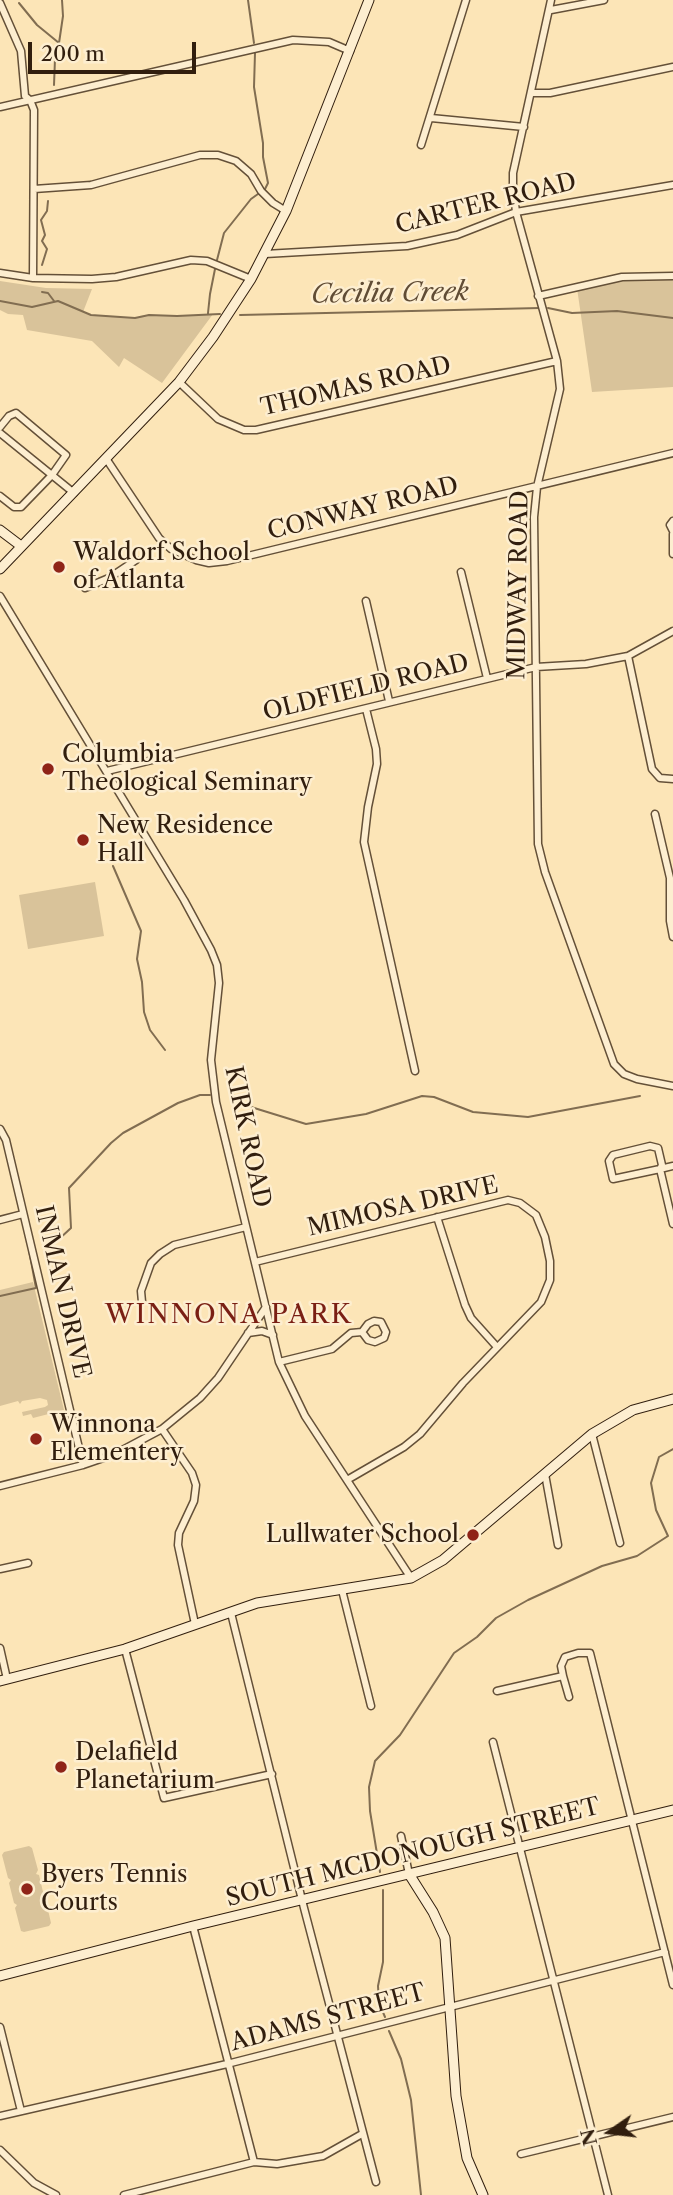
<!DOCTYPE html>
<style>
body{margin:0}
#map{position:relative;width:673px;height:2195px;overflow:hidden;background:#fce5b7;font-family:"Libre Caslon Text",serif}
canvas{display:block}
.north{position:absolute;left:575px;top:2097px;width:70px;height:70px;-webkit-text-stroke:5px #fdeed0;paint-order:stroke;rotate:256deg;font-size:19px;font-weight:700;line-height:28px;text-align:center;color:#311e0e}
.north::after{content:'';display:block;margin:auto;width:24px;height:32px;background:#311e0e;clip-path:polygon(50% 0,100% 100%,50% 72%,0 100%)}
.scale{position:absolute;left:28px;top:42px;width:168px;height:32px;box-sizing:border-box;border:4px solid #311e0e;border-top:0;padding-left:9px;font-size:21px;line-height:24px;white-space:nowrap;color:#311e0e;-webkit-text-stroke:5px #fdeed0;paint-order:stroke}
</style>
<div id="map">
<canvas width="673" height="2195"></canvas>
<div class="north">N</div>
<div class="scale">200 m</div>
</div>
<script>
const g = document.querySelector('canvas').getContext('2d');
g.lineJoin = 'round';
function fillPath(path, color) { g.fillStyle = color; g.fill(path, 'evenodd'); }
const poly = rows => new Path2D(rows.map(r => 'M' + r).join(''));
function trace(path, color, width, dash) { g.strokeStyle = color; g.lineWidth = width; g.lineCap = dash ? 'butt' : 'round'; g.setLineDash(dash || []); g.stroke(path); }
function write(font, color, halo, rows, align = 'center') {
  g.font = font + ' "Libre Caslon Text",serif'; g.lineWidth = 5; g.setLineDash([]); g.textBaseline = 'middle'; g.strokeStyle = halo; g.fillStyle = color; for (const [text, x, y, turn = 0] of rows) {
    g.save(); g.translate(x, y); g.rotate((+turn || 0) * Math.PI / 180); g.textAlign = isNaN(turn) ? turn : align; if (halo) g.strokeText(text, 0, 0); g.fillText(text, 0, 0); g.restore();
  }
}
const green = poly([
 [641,274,673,276,673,387,592,392,577,288],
 [0,281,46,288,92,289,83,312,91,315,135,318,149,315,177,316,213,314,162,383,124,358,119,367,92,341,27,330,23,315,8,314,0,310],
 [95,882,104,936,28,949,19,895],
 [33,1282,64,1410,33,1418,31,1414,23,1416,22,1412,45,1407,48,1405,47,1400,40,1398,22,1401,20,1404,18,1401,0,1406,0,1290],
 [29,1846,32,1848,38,1870,36,1874,39,1875,44,1896,43,1899,46,1901,51,1923,49,1926,24,1932,21,1931,15,1908,17,1905,14,1903,9,1883,11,1880,8,1878,2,1855,4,1852]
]);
const stream = poly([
 [248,0,254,43],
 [19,3,37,25,59,43,55,59,54,85],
 [59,43,63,16,62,0],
 [255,53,254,87,263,143,263,157,268,183,265,189],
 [217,260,224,233,251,199,258,194],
 [42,265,47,249,42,241,45,235,41,220,47,211,48,201],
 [42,292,48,293,54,301],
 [0,301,32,307,58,301,91,315,135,318,149,315,177,316,220,314],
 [548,308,572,313,617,311,673,318],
 [208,313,210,294,215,269],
 [240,315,540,308],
 [113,866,141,931,137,959,142,982,144,1012,150,1030,165,1050],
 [251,1107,306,1124,366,1114,422,1096,434,1097,473,1112,528,1117,640,1096],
 [58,1240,71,1228,69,1188,111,1143,123,1133,178,1103,200,1095,210,1095],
 [0,1296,36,1288,29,1250],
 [380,1872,370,1811,369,1787,375,1761,400,1735,454,1653,477,1637,496,1618,528,1600,602,1566,637,1556,668,1536,656,1510,651,1483,659,1457,673,1449],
 [383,1890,383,1962,378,1986,379,2003,385,2017],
 [389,2031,401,2059,411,2100,421,2195]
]);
const street = poly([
 [551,0,513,173,513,186,516,212,557,361,560,389,537,487,534,517,538,844,545,872,614,1064,624,1074,637,1079,673,1086],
 [0,3,21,51,25,96,30,100,34,110,33,278],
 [551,10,604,0],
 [532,93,550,93,673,67],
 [0,107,293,40,329,42,350,51],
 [431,118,524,127],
 [421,145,466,0],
 [34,189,91,185,200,155,218,155,236,161,251,174,261,191,273,203,286,211],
 [265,254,407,246,457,235,516,212,673,185],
 [0,273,33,278,92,279,116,277,191,260,207,261,251,279],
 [538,296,622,277,673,276],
 [179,382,218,419,244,430,256,430,557,361],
 [0,427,9,416,16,413,66,455,52,475,21,507,14,507,0,496],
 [0,433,74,493],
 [107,460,159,538,171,549,196,560,209,563,227,561,673,453],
 [673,521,670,525,673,531],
 [673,534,673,554],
 [461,572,487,678],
 [85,588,109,578,136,560],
 [0,596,184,900,211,950,217,965,219,983,211,1060,216,1102,279,1362,305,1416,411,1578],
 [366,601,389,701],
 [628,656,652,769,660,778,673,779],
 [366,709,376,749,377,764,368,807,364,842,415,1071],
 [107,771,536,667,586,664,628,656,673,631],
 [655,814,670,878,670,921,673,937],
 [0,1129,6,1140,83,1465],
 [673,1166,660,1169,613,1179,609,1161,613,1155,650,1146,658,1148,662,1165,660,1169,673,1224],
 [437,1217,465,1305,471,1318,497,1347],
 [0,1220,23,1214],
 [255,1262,508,1200,520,1203,536,1215,545,1237,550,1261,550,1280,541,1302,463,1383,420,1434,404,1447,347,1480],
 [142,1302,141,1291,151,1263,160,1254,174,1245,246,1227],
 [248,1333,262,1331,273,1335],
 [279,1362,332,1349,351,1333,362,1332,368,1340,375,1342,384,1338,386,1332,381,1322,374,1321,368,1324,362,1332],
 [162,1429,192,1473,196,1485,194,1501,179,1533,178,1545,195,1624],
 [592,1434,620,1543],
 [545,1474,558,1545],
 [0,1486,83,1465,115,1454,162,1429,200,1398,218,1378,266,1307],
 [0,1569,28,1563],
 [342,1590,371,1706],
 [231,1613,304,1908,376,2182],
 [0,1648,7,1679],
 [125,1649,164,1798,272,1774],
 [563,1676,569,1697],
 [497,1691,563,1676,561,1666,565,1657,578,1653,590,1653,673,1985],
 [493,1742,608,2195],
 [401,1836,409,1874],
 [193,1926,254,2162],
 [0,2027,21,2111],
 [0,2116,227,2064,665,1952],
 [0,2150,34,2183,56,2195],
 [521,2154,673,2117],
 [124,2195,254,2162,277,2164,323,2156,362,2134]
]);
const secondary = poly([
 [0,530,21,546],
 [0,569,179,382,213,337,251,279,286,211,369,0],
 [0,1681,125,1649,257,1603,411,1578,443,1560,592,1434,633,1410,673,1399],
 [409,1874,433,1912,445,1938,456,2096,467,2158,483,2195],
 [0,1976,193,1926,673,1810]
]);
const markers = [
 [59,567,7,"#8f2418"],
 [48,769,7,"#8f2418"],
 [83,840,7,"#8f2418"],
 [36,1439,7,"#8f2418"],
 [473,1535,7,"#8f2418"],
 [61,1767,7,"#8f2418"],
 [27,1889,7,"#8f2418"]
];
const streetNames = [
 ["CARTER ROAD",486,204,-14],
 ["THOMAS ROAD",356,387,-13],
 ["CONWAY ROAD",363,509,-14],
 ["MIDWAY ROAD",519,585,-89],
 ["OLDFIELD ROAD",366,688,-14],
 ["KIRK ROAD",247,1137,78],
 ["MIMOSA DRIVE",403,1207,-13],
 ["INMAN DRIVE",62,1292,77],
 ["SOUTH MCDONOUGH STREET",413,1853,-14],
 ["ADAMS STREET",328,2018,-15]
];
const poiNames = [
 ["Waldorf School",73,553],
 ["of Atlanta",73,581],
 ["Columbia",62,755],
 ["Theological Seminary",62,783],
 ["New Residence",97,826],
 ["Hall",97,854],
 ["Winnona",50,1425],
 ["Elementery",50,1453],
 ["Lullwater School",459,1535,"right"],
 ["Delafield",75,1753],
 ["Planetarium",75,1781],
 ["Byers Tennis",41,1875],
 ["Courts",41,1903]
];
const waterNames = [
 ["Cecilia Creek",390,294,-1]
];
const neighbourhoodNames = [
 ["WINNONA PARK",229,1315]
];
fillPath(green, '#d9c39a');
trace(stream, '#816d51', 2);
trace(street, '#645038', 9);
trace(secondary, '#311e0e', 11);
trace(street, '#fdeed0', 6);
trace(secondary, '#fdeed0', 9);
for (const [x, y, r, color] of markers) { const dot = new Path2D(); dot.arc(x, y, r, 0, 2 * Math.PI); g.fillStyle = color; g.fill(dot); trace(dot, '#fdeed0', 2.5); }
write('24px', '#311e0e', '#fdeed0', streetNames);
write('24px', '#311e0e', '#fdeed0', poiNames, 'left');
write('italic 26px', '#604c35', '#fdeed0', waterNames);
g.letterSpacing = '2px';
write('26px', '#7a1f14', '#fdeed0', neighbourhoodNames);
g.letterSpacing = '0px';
</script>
